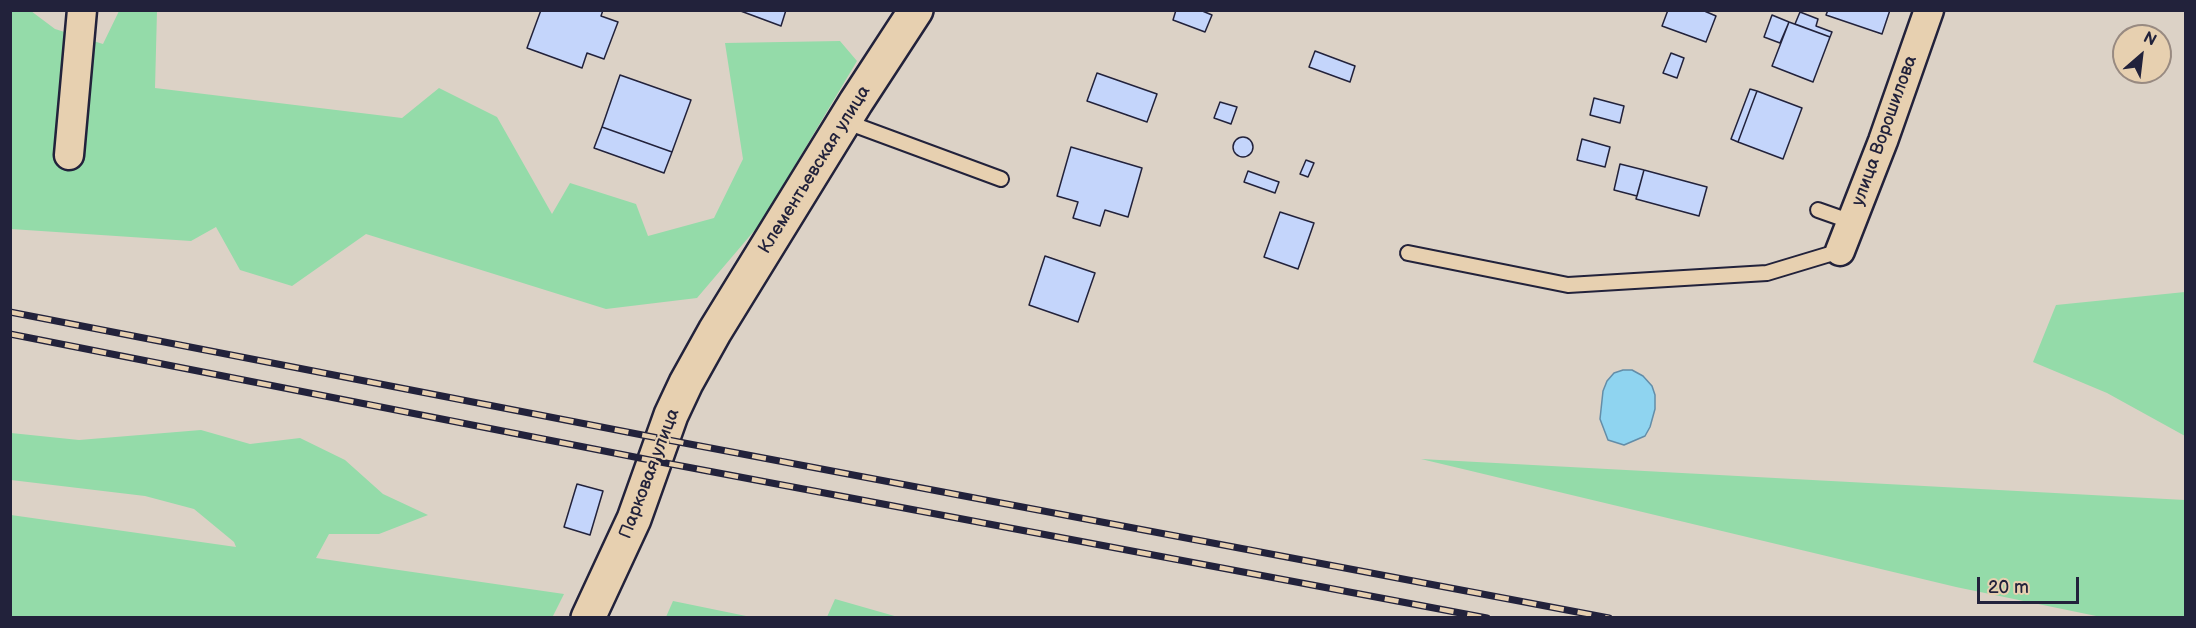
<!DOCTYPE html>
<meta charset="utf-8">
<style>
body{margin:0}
#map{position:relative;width:2196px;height:628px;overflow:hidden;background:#dcd2c6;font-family:"Balsamiq Sans",sans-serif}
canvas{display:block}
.frame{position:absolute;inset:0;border:12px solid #22223b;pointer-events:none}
.north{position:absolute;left:2112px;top:24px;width:60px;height:60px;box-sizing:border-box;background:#e7d0b0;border:2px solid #988a81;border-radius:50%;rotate:28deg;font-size:16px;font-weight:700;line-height:24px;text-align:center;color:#22223b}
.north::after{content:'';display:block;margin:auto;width:21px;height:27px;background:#22223b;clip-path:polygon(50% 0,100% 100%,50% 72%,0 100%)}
.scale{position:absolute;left:1977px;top:577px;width:102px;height:27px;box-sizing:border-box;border:3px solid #22223b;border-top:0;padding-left:8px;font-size:18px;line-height:21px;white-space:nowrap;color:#22223b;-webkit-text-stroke:4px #e7d0b0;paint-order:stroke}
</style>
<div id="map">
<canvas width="2196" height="628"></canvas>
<div class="frame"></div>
<div class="north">N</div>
<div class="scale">20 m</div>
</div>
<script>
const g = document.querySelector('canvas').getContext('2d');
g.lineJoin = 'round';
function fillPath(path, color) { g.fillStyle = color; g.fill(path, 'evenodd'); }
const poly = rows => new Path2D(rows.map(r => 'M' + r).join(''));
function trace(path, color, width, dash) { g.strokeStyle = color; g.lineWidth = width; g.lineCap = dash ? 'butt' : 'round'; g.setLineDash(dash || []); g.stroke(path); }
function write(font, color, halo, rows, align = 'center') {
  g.font = font + ' "Balsamiq Sans",sans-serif'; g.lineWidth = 4.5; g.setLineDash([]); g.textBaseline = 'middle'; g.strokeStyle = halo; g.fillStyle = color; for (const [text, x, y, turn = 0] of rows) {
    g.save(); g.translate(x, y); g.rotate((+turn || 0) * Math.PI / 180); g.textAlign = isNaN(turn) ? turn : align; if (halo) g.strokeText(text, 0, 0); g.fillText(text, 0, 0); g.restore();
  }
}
const green = poly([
 [11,11,31,11,55,29,103,44,119,11,157,11,155,88,402,118,439,88,497,117,552,214,570,183,636,204,648,236,714,218,743,159,725,43,840,41,857,61,760,224,697,298,606,309,366,234,292,286,240,270,216,227,191,241,11,229],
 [2185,292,2185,436,2107,393,2033,362,2056,305],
 [201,430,250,444,300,438,345,460,383,494,428,515,379,534,329,534,316,558,564,594,552,618,11,617,11,515,236,547,234,542,194,509,145,496,11,480,11,433,79,440],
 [1421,459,2185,500,2185,617,2101,617,1956,587],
 [835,599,898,617,827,617],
 [673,601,751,617,666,617]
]);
const water = poly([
 [1623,370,1632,370,1643,376,1652,386,1655,395,1655,409,1650,427,1645,436,1624,445,1608,440,1600,419,1603,391,1607,381,1614,373,1623,370]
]);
const building = poly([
 [541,10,603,10,601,16,618,22,604,59,587,53,582,68,527,48,541,10],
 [738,10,786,10,781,26,738,10],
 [1176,10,1200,10,1212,15,1205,32,1173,20,1176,10],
 [1668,10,1702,10,1716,16,1706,42,1662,26,1668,10],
 [1828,10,1890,10,1882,34,1826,15,1828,10],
 [1800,12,1818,19,1816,26,1832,32,1830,37,1795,24,1800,12],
 [1772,15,1789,22,1780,43,1764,37,1772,15],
 [1789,22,1830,37,1813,82,1772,66,1789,22],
 [1315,51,1355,66,1350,82,1309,67,1315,51],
 [1671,53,1684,58,1677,78,1663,73,1671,53],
 [1097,73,1157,94,1147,122,1087,101,1097,73],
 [620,75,691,100,672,152,602,127,620,75],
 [1750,89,1757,91,1738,142,1731,139,1750,89],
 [1757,91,1802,108,1783,159,1738,142,1757,91],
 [1594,98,1624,106,1620,123,1590,115,1594,98],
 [1220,102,1237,107,1231,124,1214,118,1220,102],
 [602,127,672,152,664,173,594,148,602,127],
 '1233 147a10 10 0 1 1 20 0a10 10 0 1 1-20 0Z',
 [1582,139,1610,147,1605,167,1577,160,1582,139],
 [1071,147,1142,168,1128,217,1105,210,1100,226,1073,218,1078,202,1057,196,1071,147],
 [1306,160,1314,163,1308,177,1300,174,1306,160],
 [1620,164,1644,170,1637,196,1614,190,1620,164],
 [1644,170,1707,187,1699,216,1636,199,1644,170],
 [1248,171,1279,182,1275,193,1244,182,1248,171],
 [1280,212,1314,223,1298,269,1264,257,1280,212],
 [1045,256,1095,273,1078,322,1029,305,1045,256],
 [577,484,603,491,590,535,564,527,577,484]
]);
const service = poly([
 [844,121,1001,179],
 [1818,210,1852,222],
 [1408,253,1568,285,1767,273,1840,251]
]);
const minor = poly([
 [69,155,82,10],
 [1840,251,1883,141,1929,10]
]);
const tertiary = poly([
 [588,618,634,519,671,415,686,383,715,331,856,102,916,10]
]);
const rail = poly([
 [10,312,663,439,1609,618],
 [10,334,655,461,1487,618]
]);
const streetNames = [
 ["улица Ворошилова",1885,131,-70],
 ["Клементьевская улица",815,170,-58],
 ["Парковая улица",650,474,-69]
];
fillPath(green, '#94dba9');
fillPath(water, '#8fd4f0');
trace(water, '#638da8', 1.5);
fillPath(building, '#c4d5fb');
trace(building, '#22223b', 1.5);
trace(service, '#22223b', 18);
trace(minor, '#22223b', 33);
trace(tertiary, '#22223b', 38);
trace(service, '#e7d0b0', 14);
trace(minor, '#e7d0b0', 28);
trace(tertiary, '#e7d0b0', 33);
trace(rail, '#22223b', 7);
trace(rail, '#e7d0b0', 4.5, [14]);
write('18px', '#22223b', '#e7d0b0', streetNames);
</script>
